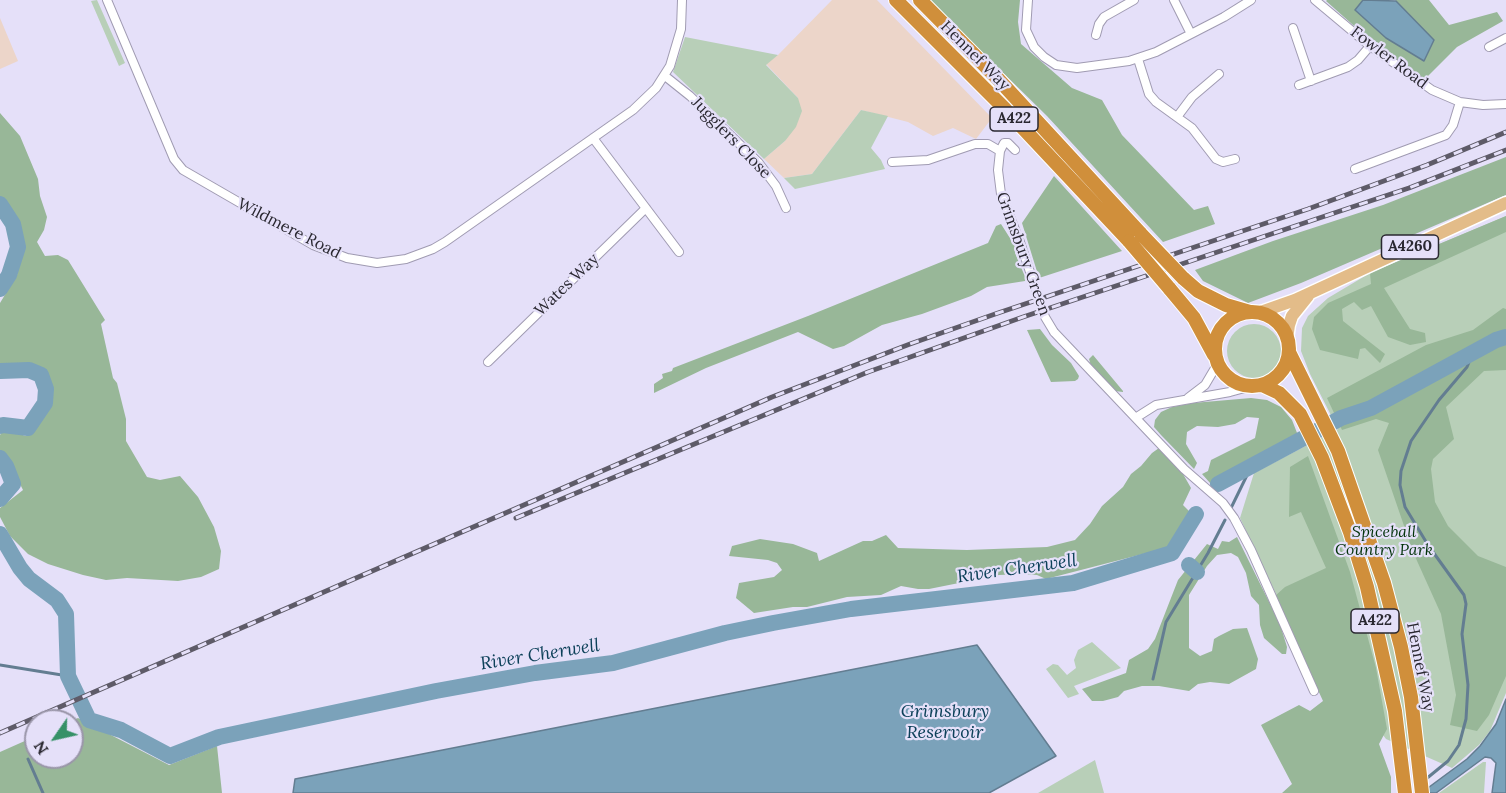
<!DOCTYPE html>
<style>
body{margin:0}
#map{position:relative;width:1506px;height:793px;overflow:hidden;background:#e5e0f9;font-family:Lora,serif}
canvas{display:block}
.north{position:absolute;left:24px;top:709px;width:60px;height:60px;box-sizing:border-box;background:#e5e0f9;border:2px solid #9a96a9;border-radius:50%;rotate:236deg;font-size:16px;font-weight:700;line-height:24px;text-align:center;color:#2a2831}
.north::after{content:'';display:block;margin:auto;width:21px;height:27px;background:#359167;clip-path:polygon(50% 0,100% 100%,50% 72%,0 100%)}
</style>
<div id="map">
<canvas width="1506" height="793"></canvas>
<div class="north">N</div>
</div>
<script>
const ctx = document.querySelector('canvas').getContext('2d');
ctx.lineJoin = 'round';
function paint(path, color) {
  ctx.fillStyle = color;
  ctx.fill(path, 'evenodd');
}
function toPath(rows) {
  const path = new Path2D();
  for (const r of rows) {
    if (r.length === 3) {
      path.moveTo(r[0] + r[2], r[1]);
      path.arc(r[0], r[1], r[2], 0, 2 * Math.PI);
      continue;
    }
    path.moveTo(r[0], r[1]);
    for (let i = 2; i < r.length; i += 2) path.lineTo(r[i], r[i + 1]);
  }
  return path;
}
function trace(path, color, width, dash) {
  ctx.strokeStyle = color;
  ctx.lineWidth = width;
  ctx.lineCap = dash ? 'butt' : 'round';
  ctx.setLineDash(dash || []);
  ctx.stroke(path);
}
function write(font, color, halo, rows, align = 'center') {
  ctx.font = font + ' Lora,serif';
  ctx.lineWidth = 4.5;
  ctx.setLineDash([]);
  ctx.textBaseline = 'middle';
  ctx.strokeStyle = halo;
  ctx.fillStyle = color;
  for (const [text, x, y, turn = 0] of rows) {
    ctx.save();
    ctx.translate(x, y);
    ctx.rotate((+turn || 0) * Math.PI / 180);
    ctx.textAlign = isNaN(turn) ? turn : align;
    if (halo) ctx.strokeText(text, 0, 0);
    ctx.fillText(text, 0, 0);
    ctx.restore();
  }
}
const commercial = toPath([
 [832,0,877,0,992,118,976,139,953,128,933,136,908,122,861,110,812,174,784,178,764,159,785,141,798,98,766,64,778,55],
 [0,18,18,61,0,69]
]);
const green = toPath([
 [97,0,125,63,119,66,91,1],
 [685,37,778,55,766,65,798,98,802,111,796,127,785,141,764,159,673,72],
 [861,110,888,116,871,148,881,160,885,169,795,189,784,178,812,174],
 [1506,216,1506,693,1490,731,1479,745,1452,768,1386,739,1310,638,1290,624,1240,518,1254,473,1338,429,1310,374,1301,351,1302,328,1308,316,1328,298,1370,273],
 [1254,351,27],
 [1092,642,1121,668,1074,686,1079,694,1068,698,1046,669,1053,664,1058,665,1067,675,1076,668,1074,660,1078,650],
 [1095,760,1104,793,1038,793],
 [1483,762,1486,762,1484,793,1439,793]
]);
const forest = toPath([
 [929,0,1020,0,1018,22,1021,44,1072,88,1102,100,1122,135,1194,210,1208,206,1215,224,1163,242,1047,116],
 [1327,0,1363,0,1355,10,1424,61,1434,40,1395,0,1429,0,1449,25,1497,12,1503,21,1457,47,1423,81,1362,33,1326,1],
 [0,113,20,136,38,179,40,196,47,217,44,230,37,242,45,256,58,255,68,260,105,320,101,324,113,378,117,383,126,419,126,441,147,477,160,480,180,476,198,497,214,527,221,551,219,569,201,577,178,581,127,578,106,580,83,575,48,564,28,554,10,536,0,517,0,508,23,490,9,462,0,450,0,435,4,429,26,436,32,432,45,409,49,390,47,378,41,372,23,366,0,366,0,303,17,275,20,246,15,217,0,197],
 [1506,157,1506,195,1301,283,1248,303,1203,281,1195,270,1273,241,1383,205],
 [1054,176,1122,251,1039,278,1022,223],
 [1506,216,1506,232,1384,288,1410,329,1425,333,1426,342,1410,345,1388,337,1371,306,1362,310,1354,302,1342,309,1343,321,1385,354,1380,363,1365,348,1360,349,1358,359,1320,350,1312,329,1314,317,1328,303,1371,284,1370,273],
 [1001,224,1015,246,1015,253,1026,279,1025,281,987,287,971,296,922,314,882,325,844,346,833,349,798,332,706,368,654,393,654,384,663,378,662,374,672,371,673,368,808,316,988,243,996,226],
 [1503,308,1506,309,1506,370,1484,371,1446,407,1454,439,1433,459,1431,469,1435,502,1448,526,1478,556,1506,567,1506,676,1489,715,1477,731,1450,725,1456,695,1441,614,1413,552,1378,450,1389,423,1376,419,1342,430,1327,398,1426,345,1473,330],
 [1040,329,1052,345,1071,363,1079,376,1078,379,1075,381,1051,382,1027,330],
 [1093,355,1123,391,1123,392,1115,391,1091,366,1089,359],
 [1251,398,1267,400,1281,407,1292,420,1299,438,1223,477,1214,483,1210,483,1202,474,1208,471,1211,460,1255,438,1259,418,1247,417,1235,424,1218,427,1197,426,1187,432,1186,444,1197,463,1194,469,1161,435,1154,427,1155,420,1161,412,1172,407,1193,403],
 [1159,448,1183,474,1191,488,1183,505,1190,512,1170,547,1046,579,1037,575,1023,574,999,575,929,589,918,589,901,586,881,595,847,597,807,607,793,607,754,613,736,598,739,583,774,577,782,570,777,563,768,560,729,556,732,546,760,539,793,544,817,553,819,561,863,541,872,541,886,535,898,548,967,550,1047,547,1075,540,1090,524,1102,506,1123,487,1131,474,1141,466,1152,453],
 [1308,456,1350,572,1376,668,1387,729,1379,744,1391,777,1391,793,1282,793,1292,784,1261,725,1299,705,1310,711,1323,701,1275,596,1285,587,1326,568,1301,512,1289,517,1290,467],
 [1237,537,1280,624,1287,647,1286,654,1282,654,1264,638,1260,625,1259,605,1251,596,1246,573,1238,557,1231,553,1217,555,1207,566,1189,595,1189,648,1200,656,1212,651,1214,639,1219,636,1233,629,1247,628,1258,659,1256,669,1229,684,1210,682,1198,684,1189,691,1159,686,1142,686,1124,691,1118,697,1103,701,1092,701,1082,689,1126,673,1129,660,1148,649,1155,639,1178,580,1207,544,1218,549,1222,541,1229,542],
 [78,718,169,765,217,746,222,793,0,793,0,752,36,736,36,757,72,757,71,721]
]);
const water = toPath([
 [1363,0,1396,1,1434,40,1424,61,1386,38,1355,10,1363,0],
 [977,645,1056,756,989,793,293,793,295,779,977,645],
 [1506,699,1506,793,1492,793,1496,763,1491,758,1485,757,1436,793,1421,793,1467,759,1480,746,1496,724,1506,699]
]);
const stream = toPath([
 [1231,508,1252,465],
 [0,665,68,676],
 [1153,679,1166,622,1208,553,1225,520],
 [28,759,43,793],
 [1426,779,1448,761,1459,745,1466,719,1468,685,1462,634,1466,604,1464,595,1428,545,1405,507,1400,485,1401,471,1411,441,1439,400,1467,367,1473,353]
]);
const river = toPath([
 [0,204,13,224,18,247,9,275,0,289],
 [0,371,29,370,41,375,46,389,45,403,28,428,3,425,0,426],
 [0,458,6,466,13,484,0,499],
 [1218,484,1341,418,1371,408,1496,340,1506,337],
 [0,534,20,568,29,579,57,600,66,614,68,676,89,720,121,730,170,756,219,737,436,691,535,673,613,663,725,633,773,623,851,609,1073,583,1172,553,1196,514],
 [1189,565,1197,572]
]);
const street = toPath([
 [107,0,174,159,183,170,313,245,347,258,377,263,406,259,433,249,445,242,633,110,656,88,670,66,681,29,682,0],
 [1028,0,1026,30,1034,47,1044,57,1056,65,1077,68,1129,61,1156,52,1224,17,1251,0],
 [1174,0,1191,34],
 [1315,0,1370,46,1432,90,1460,102,1483,105,1506,104],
 [1293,28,1311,81],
 [1096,35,1099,24,1104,17,1134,0],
 [1489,47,1506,38],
 [1138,59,1149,94,1156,102,1192,128,1216,159,1223,162,1235,159],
 [665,76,690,96,758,162,776,186,786,208],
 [1299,85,1348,67,1358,60,1370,46],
 [1177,117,1192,97,1219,74],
 [593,138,679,252],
 [1015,150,1008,143,1004,143,1000,151,998,170,1001,194,1020,242],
 [892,162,928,160,975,144,988,144,1000,151],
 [1355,169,1446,135,1453,125,1460,102],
 [1054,332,1184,469,1223,503,1234,518,1251,550,1314,691],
 [488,362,646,208],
 [1188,398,1205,385,1218,363],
 [1137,417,1156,405,1230,392,1252,386]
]);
const primary = toPath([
 [1258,313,1295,300,1506,203],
 [1287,339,1289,325,1292,316,1308,296]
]);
const highway = toPath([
 [896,0,1005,109,1129,241],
 [920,0,999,80,1141,234],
 [1183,278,1198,291,1226,305,1250,312],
 [1169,288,1194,318,1214,355],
 [1252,349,37],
 [1289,352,1338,451,1384,583,1401,647,1411,697,1422,793],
 [1262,385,1279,393,1300,414,1322,458,1350,532,1367,587,1395,711,1405,793]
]);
const rail = toPath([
 [516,518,868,372,1023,317,1409,188,1506,150],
 [0,733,772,397,910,344,998,313,1308,209,1427,165,1506,132]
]);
const streetBridge = toPath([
 [1020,242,1045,317,1054,332]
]);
const highwayBridge = toPath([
 [1141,234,1183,278],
 [1129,241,1169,288]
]);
const shields = [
 [1014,119,48],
 [1410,247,57],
 [1375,621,48]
];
const shieldNames = [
 ["A422",1014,119],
 ["A4260",1410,247],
 ["A422",1375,621]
];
const streetNames = [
 ["Hennef Way",975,56,45],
 ["Fowler Road",1389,58,37],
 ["Jugglers Close",731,138,46],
 ["Wildmere Road",289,229,27],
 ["Grimsbury Green",1023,254,70],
 ["Wates Way",567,285,-44],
 ["Hennef Way",1420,667,79]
];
const parkNames = [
 ["Spiceball",1384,532],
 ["Country Park",1384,550]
];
const waterNames = [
 ["River Cherwell",1017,569,-8],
 ["River Cherwell",540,655,-9],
 ["Grimsbury",945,712],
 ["Reservoir",945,733]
];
paint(commercial, '#ecd5c9');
paint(green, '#b8cfb8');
paint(forest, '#98b798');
paint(water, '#7ba2ba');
trace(water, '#637d91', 1.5);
trace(stream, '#637d91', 3);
trace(river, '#7ba2ba', 16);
trace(street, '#a09bb2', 10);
trace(primary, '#fff', 15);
trace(highway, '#fff', 16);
trace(street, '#fff', 8);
trace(primary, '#e3bc89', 12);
trace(highway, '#d08f3b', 14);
trace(rail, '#5e5b68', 5);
trace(rail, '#e5e0f9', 3, [9]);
trace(streetBridge, '#a09bb2', 10, []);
trace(highwayBridge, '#fff', 16, []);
trace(streetBridge, '#fff', 8);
trace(highwayBridge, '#d08f3b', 14);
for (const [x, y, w] of shields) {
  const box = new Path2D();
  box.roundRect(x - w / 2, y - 12, w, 24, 4.5);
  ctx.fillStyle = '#e5e0f9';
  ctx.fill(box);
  trace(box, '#2a2831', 1.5);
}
write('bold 15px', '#2a2831', null, shieldNames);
write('16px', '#2a2831', '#e5e0f9', streetNames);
write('italic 16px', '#03330a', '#e5e0f9', parkNames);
write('italic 18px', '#0c4059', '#e5e0f9', waterNames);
</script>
